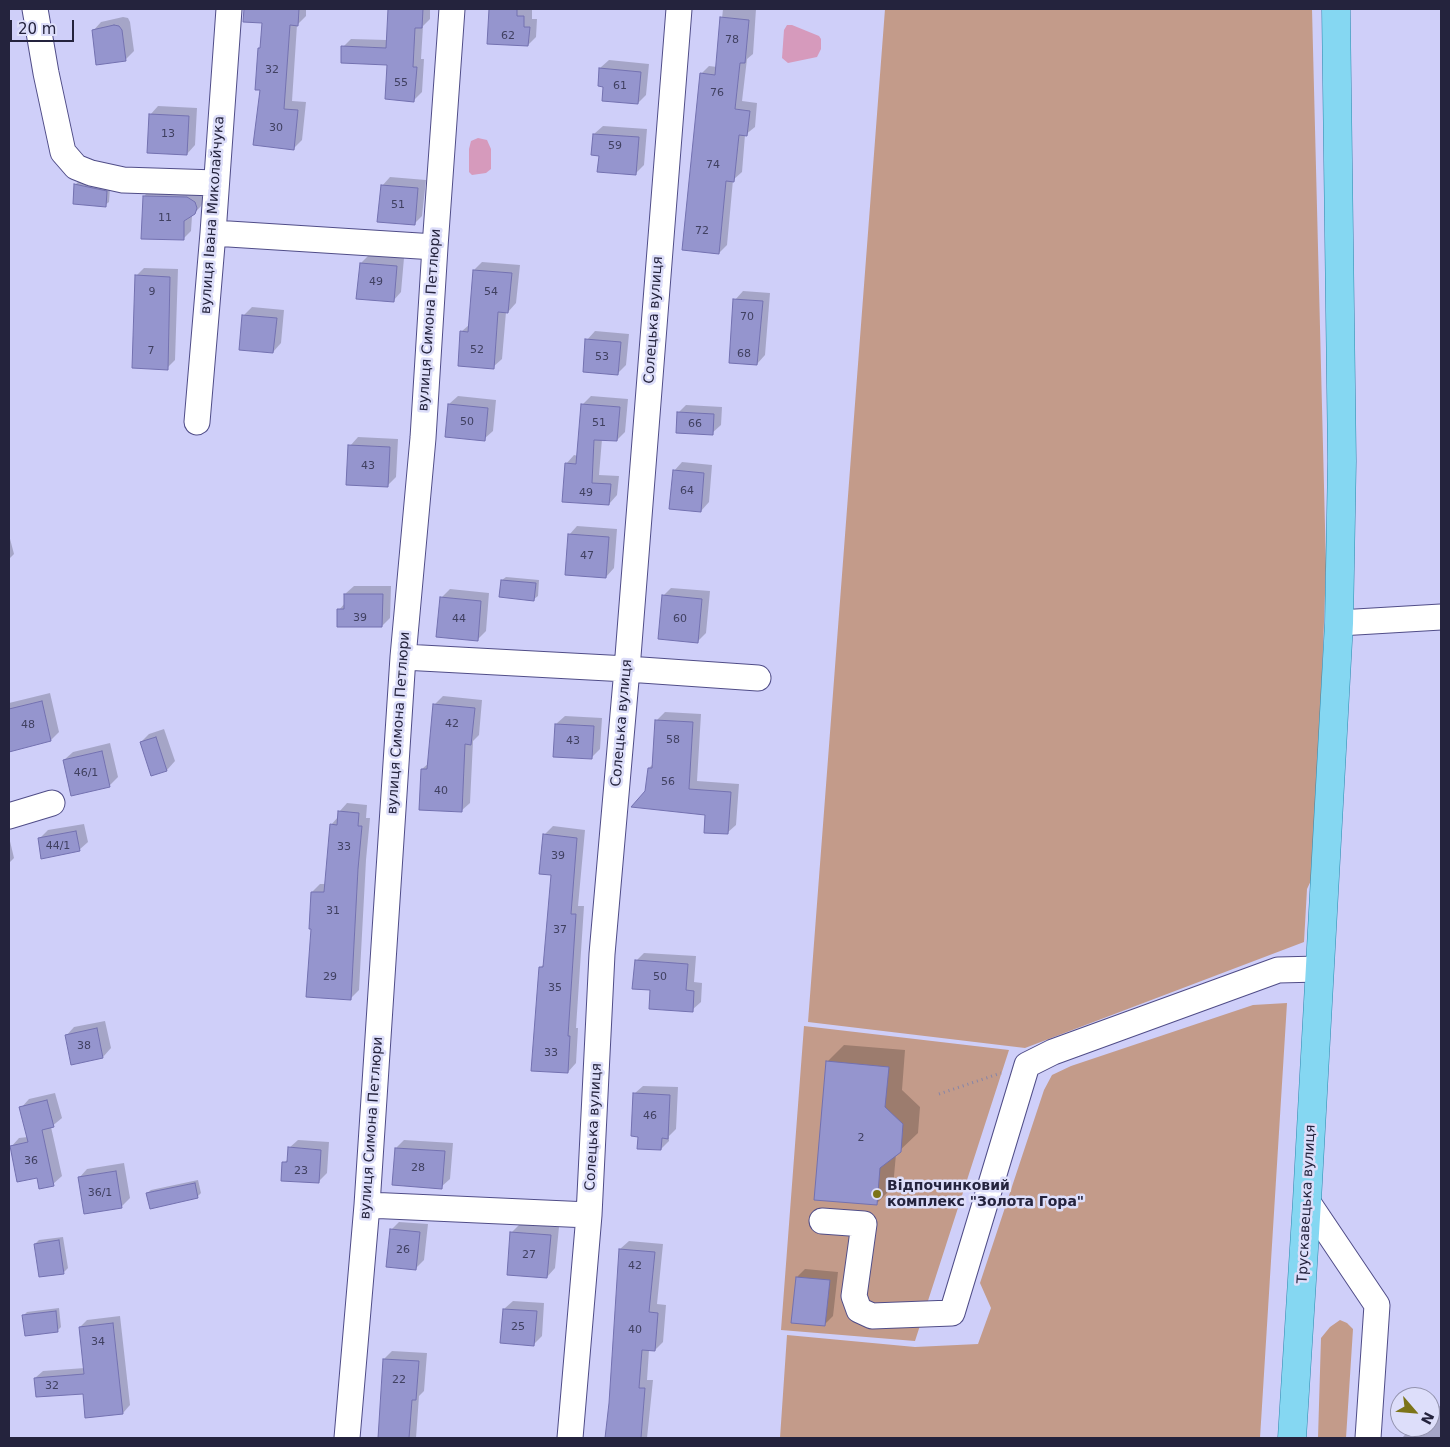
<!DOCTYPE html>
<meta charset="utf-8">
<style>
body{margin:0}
#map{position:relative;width:1450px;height:1447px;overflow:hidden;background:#cfcff9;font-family:"DejaVu Sans",sans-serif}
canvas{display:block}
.frame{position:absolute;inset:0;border:10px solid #24233d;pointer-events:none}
.north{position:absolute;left:1390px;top:1387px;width:50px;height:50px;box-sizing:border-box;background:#dddefa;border:1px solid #9393ae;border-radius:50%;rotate:117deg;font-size:14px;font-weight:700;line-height:20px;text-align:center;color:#24233d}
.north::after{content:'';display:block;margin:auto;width:18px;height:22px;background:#7c7418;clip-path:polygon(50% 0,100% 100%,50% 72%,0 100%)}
.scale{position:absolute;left:10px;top:20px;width:64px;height:22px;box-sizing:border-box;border:2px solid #24233d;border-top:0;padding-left:6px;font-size:15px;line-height:18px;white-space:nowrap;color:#24233d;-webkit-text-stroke:4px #dddefa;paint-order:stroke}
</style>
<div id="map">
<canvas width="1450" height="1447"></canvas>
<div class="frame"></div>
<div class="north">N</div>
<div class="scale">20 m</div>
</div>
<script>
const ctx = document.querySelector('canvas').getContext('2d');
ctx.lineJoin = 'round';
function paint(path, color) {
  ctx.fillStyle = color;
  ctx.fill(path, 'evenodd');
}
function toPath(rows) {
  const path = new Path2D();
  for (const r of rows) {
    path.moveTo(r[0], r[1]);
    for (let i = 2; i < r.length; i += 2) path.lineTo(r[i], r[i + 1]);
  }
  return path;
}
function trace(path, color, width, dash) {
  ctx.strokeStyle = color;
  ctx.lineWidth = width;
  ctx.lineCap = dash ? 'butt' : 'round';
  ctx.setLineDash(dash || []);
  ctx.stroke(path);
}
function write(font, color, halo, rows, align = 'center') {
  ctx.font = font + ' "DejaVu Sans",sans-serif';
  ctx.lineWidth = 5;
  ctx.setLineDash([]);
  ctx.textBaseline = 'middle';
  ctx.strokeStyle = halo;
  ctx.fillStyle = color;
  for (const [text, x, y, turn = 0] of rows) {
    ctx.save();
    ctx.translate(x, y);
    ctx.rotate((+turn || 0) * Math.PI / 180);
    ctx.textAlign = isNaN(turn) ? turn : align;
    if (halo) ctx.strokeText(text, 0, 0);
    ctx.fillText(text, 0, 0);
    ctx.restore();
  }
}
const green = toPath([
 [885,9,1312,9,1326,566,1315,872,1307,889,1304,942,1025,1048,808,1022],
 [1287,1003,1260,1438,780,1438,787,1335,915,1347,978,1344,991,1308,980,1283,1044,1090,1052,1075,1071,1066,1253,1005],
 [804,1026,1009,1050,915,1341,781,1330],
 [1340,1320,1347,1323,1353,1329,1346,1438,1318,1438,1321,1338,1330,1327]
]);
const water = toPath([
 [787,25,792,25,819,36,821,39,821,49,817,57,788,63,782,58,784,30],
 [478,138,487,140,491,149,491,169,486,173,472,175,469,172,469,149,471,141]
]);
const shadow = toPath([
 [263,9,306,9,306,16,297,25,292,101,306,102,302,140,294,148,261,89,257,88],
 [390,9,430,9,430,19,423,26,421,59,424,59,422,92,414,100,389,64,343,47,351,39,387,40],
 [490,9,532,9,532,19,537,19,536,37,528,45,488,43],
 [723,9,756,9,753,54,747,59,742,101,757,103,755,127,745,135,742,172,733,180,727,245,719,253,701,74,709,66,717,67],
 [123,17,128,18,130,22,134,51,125,60,93,31,101,22],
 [609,60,649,64,646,95,638,103,605,85,600,68],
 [158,106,197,108,195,145,187,154,150,115],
 [603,126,647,129,644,165,636,173,600,155,594,134],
 [390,177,426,180,422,216,414,224,382,186],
 [79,181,110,188,109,202,105,205,75,185],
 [152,188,203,194,205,199,201,206,192,216,191,231,183,239,144,196],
 [369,255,404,258,401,292,393,301,361,263],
 [482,262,520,265,516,303,508,312,506,312,502,359,493,367,461,332,470,324,474,270],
 [144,268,178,269,175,360,167,368,136,276],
 [743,291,770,293,765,355,757,364,735,300],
 [252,307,284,310,281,343,273,352,243,316],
 [595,331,629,334,626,365,618,373,587,340],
 [458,396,496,400,493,431,484,439,449,404],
 [591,396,628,399,625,432,617,440,602,439,599,475,619,476,617,495,609,504,566,464,574,455,578,456,582,405],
 [686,405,722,407,721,425,712,433,678,413],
 [358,437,398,439,396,477,387,486,350,446],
 [682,462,712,465,709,502,701,511,674,471],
 [577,526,617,529,614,568,606,577,569,535],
 [9,535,14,554,9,559],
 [506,577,539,580,538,596,534,599,502,580],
 [354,586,391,586,390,618,382,626,339,610,345,603,345,594],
 [671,588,710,591,706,633,698,641,663,596],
 [450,589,489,593,486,631,477,640,441,598],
 [50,693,59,732,51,740,9,750,9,703],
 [443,696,482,700,479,735,473,741,470,803,461,811,422,769,429,763,434,705],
 [665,712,701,714,697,781,739,784,736,825,727,833,706,814,647,791,649,768,654,763,656,721],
 [565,716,602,718,600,749,591,758,556,724],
 [164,729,175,761,167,770,152,774,141,742,149,734],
 [110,743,118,777,110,785,64,760,73,752],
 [347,803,367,805,366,818,370,818,366,860,359,990,350,999,312,928,312,892,320,884,326,884,331,825,338,817,339,812],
 [84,824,88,842,79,850,39,839,48,830],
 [553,826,585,830,578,906,584,906,576,1028,578,1028,576,1063,568,1072,541,967,545,963,552,874,544,835],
 [9,837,14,858,9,863],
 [644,953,696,956,694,982,702,983,701,1002,692,1010,652,989,636,961],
 [105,1021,111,1048,103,1057,66,1036,74,1027],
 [844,1045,905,1050,902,1090,920,1107,918,1133,896,1154,893,1187,876,1204,827,1062],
 [643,1086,678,1087,676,1129,669,1136,669,1141,661,1149,639,1135,634,1094],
 [55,1093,62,1118,51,1127,62,1176,53,1184,11,1147,19,1138,28,1137,21,1108,29,1099],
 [298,1140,329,1142,327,1173,318,1182,284,1163,289,1158,289,1148],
 [404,1140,453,1143,450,1179,441,1187,396,1148],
 [124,1163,130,1198,121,1207,79,1178,87,1169],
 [198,1180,201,1193,197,1197,147,1193,151,1190],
 [399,1222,428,1224,424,1260,416,1268,391,1230],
 [520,1224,559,1227,555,1268,547,1277,512,1232],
 [63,1237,68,1268,64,1272,40,1276,35,1244,39,1240],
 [629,1241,663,1244,657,1304,666,1305,663,1342,655,1350,649,1350,647,1380,653,1380,647,1438,606,1438,610,1403,620,1249],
 [805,1269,838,1272,833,1316,825,1324,797,1277],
 [513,1301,544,1303,542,1336,533,1345,504,1309],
 [59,1308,61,1327,57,1331,23,1316,27,1312],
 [120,1316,130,1405,123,1413,84,1392,35,1378,43,1371,85,1368,80,1327,87,1320],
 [392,1351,427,1353,424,1391,419,1396,416,1438,378,1438,384,1359],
 [1441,1405,1441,1438,1402,1438,1412,1427,1430,1427,1430,1413]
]);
const building = toPath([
 [244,9,299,9,298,26,290,25,284,109,298,110,294,150,253,145,260,90,255,90,258,48,260,48,262,23,243,22,244,9],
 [388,9,423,9,422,28,415,28,413,67,417,67,414,102,385,99,387,65,341,63,341,46,386,48,388,9],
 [489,9,517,9,517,16,524,16,524,27,530,27,528,46,487,44,489,9],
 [720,17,749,20,745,63,740,63,735,109,750,111,747,136,739,135,734,182,726,181,719,254,682,250,700,73,715,75,720,17],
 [114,25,119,26,122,30,126,61,96,65,92,30,114,25],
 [599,68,641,72,638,104,602,101,603,87,598,86,599,68],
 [149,114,189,116,187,155,147,153,149,114],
 [593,134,639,137,636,175,597,172,599,156,591,155,593,134],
 [74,184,107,191,106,207,73,204,74,184],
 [381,185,418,188,415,225,377,222,381,185],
 [143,196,187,197,195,202,197,208,195,214,184,221,184,240,141,239,143,196],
 [360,263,397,266,394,302,356,299,360,263],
 [473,270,512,273,508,313,498,312,494,369,458,366,460,331,468,332,473,270],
 [135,275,170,277,168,370,132,368,135,275],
 [733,299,763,301,757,365,729,363,733,299],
 [242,315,277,318,273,353,239,350,242,315],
 [585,339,621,342,618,375,583,372,585,339],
 [448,404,488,408,485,441,445,437,448,404],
 [581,404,620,407,617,441,594,440,592,483,611,484,609,505,562,502,565,463,576,464,581,404],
 [677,412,714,414,713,435,676,433,677,412],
 [348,445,390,447,388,487,346,485,348,445],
 [673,470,704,473,701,512,669,509,673,470],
 [568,534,609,537,606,578,565,575,568,534],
 [501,580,536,583,534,601,499,597,501,580],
 [344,594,383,594,382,627,337,627,337,609,344,609,344,594],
 [662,595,702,599,698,643,658,639,662,595],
 [440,597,481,601,478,641,436,637,440,597],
 [42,701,51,741,9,752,9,709,42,701],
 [433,704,475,708,471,745,465,744,462,812,419,810,421,769,427,769,433,704],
 [655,720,693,722,689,789,731,792,728,834,704,833,705,815,631,807,645,791,648,768,652,768,655,720],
 [555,724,594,726,592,759,553,757,555,724],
 [156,737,167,771,151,776,140,742,156,737],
 [102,751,110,787,71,796,63,760,102,751],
 [338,811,359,813,358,826,362,826,358,869,351,1000,306,997,311,929,309,929,311,892,324,892,330,824,337,825,338,811],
 [76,831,80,851,41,859,38,838,76,831],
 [543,834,577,838,571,914,576,914,568,1036,570,1036,568,1073,531,1071,539,967,543,967,551,875,539,874,543,834],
 [635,960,688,964,686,990,694,991,693,1012,649,1009,650,990,632,989,635,960],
 [97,1028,103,1058,71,1065,65,1035,97,1028],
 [826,1061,889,1067,885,1107,903,1124,901,1152,880,1168,877,1205,814,1200,826,1061],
 [633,1093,670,1095,668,1139,662,1138,661,1150,637,1149,638,1137,631,1136,633,1093],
 [47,1100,54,1127,42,1130,54,1186,39,1189,37,1178,17,1182,10,1146,28,1142,19,1107,47,1100],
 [288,1147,321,1150,319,1183,281,1181,282,1162,287,1162,288,1147],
 [395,1148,445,1151,442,1189,392,1185,395,1148],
 [116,1171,122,1208,84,1214,78,1177,116,1171],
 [195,1183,198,1198,150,1209,146,1193,195,1183],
 [390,1229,420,1232,416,1270,386,1267,390,1229],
 [510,1232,551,1235,547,1278,507,1275,510,1232],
 [59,1240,64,1274,39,1277,34,1244,59,1240],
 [619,1249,655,1252,649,1312,658,1313,655,1351,642,1350,639,1388,645,1388,641,1438,605,1438,609,1403,619,1249],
 [796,1277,830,1280,825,1326,791,1323,796,1277],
 [503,1309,537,1311,534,1346,500,1343,503,1309],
 [56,1311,58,1332,25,1336,22,1315,56,1311],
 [113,1323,123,1414,85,1418,83,1394,36,1397,34,1378,84,1374,79,1327,113,1323],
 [383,1359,419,1361,416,1400,412,1400,409,1438,378,1438,383,1359]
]);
const path = toPath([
 [939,1094,1001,1073]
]);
const minor = toPath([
 [35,9,46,73,63,152,76,167,91,173,123,180,216,183],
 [213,233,435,247],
 [197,422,213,233,229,9],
 [1339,623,1441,617],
 [403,657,627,669,758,678],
 [9,816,52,803],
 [1307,1201,1377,1305,1368,1438],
 [367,1205,589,1215],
 [822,1221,864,1224,854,1296,859,1310,872,1316,952,1313,1027,1065,1053,1052,1278,970,1319,969],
 [347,1438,367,1205,403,657,423,438,435,247,452,9],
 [570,1438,589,1215,602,954,627,669,679,9]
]);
const major = toPath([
 [1292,1438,1307,1201,1339,623,1342,461,1336,9]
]);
const markers = [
 [877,1194,5,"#7c7418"]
];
const numberNames = [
 ["62",508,36],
 ["78",732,40],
 ["32",272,70],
 ["55",401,83],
 ["61",620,86],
 ["76",717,93],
 ["30",276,128],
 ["13",168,134],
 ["59",615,146],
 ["74",713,165],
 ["51",398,205],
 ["11",165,218],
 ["72",702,231],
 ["49",376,282],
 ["9",152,292],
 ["54",491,292],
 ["70",747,317],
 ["52",477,350],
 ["7",151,351],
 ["68",744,354],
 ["53",602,357],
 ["50",467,422],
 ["51",599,423],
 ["66",695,424],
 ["43",368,466],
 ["64",687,491],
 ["49",586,493],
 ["47",587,556],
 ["39",360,618],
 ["44",459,619],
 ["60",680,619],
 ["42",452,724],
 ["48",28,725],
 ["58",673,740],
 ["43",573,741],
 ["46/1",86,773],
 ["56",668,782],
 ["40",441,791],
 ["44/1",58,846],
 ["33",344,847],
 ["39",558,856],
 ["31",333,911],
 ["37",560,930],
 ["29",330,977],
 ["50",660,977],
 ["35",555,988],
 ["38",84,1046],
 ["33",551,1053],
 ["46",650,1116],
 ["2",861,1138],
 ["36",31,1161],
 ["28",418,1168],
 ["23",301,1171],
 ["36/1",100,1193],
 ["26",403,1250],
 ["27",529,1255],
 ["42",635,1266],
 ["25",518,1327],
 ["40",635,1330],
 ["34",98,1342],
 ["22",399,1380],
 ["32",52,1386]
];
const streetNames = [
 ["вулиця Івана Миколайчука",213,215,-86],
 ["вулиця Симона Петлюри",430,320,-86],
 ["Солецька вулиця",654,320,-86],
 ["вулиця Симона Петлюри",399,723,-86],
 ["Солецька вулиця",622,723,-85],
 ["Солецька вулиця",594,1127,-87],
 ["вулиця Симона Петлюри",372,1128,-86],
 ["Трускавецька вулиця",1307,1204,-87]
];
const poiNames = [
 ["Відпочинковий",887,1186],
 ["комплекс \"Золота Гора\"",887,1202]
];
paint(green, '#c39b8a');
paint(water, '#d69abc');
paint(shadow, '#0003');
paint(building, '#9595ce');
trace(building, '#7371b0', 1);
trace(minor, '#504d88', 27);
trace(major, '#2e87ad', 29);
trace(path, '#8685a8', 3, [1, 4]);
trace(minor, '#fff', 25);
trace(major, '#85d7f2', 28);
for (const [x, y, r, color] of markers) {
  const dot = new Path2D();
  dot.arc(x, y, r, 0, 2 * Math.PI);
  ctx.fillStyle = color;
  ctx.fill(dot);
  trace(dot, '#dddefa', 2);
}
write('11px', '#404061', null, numberNames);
write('14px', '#24233d', '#dddefa', streetNames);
write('bold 14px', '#24233d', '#dddefa', poiNames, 'left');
</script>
